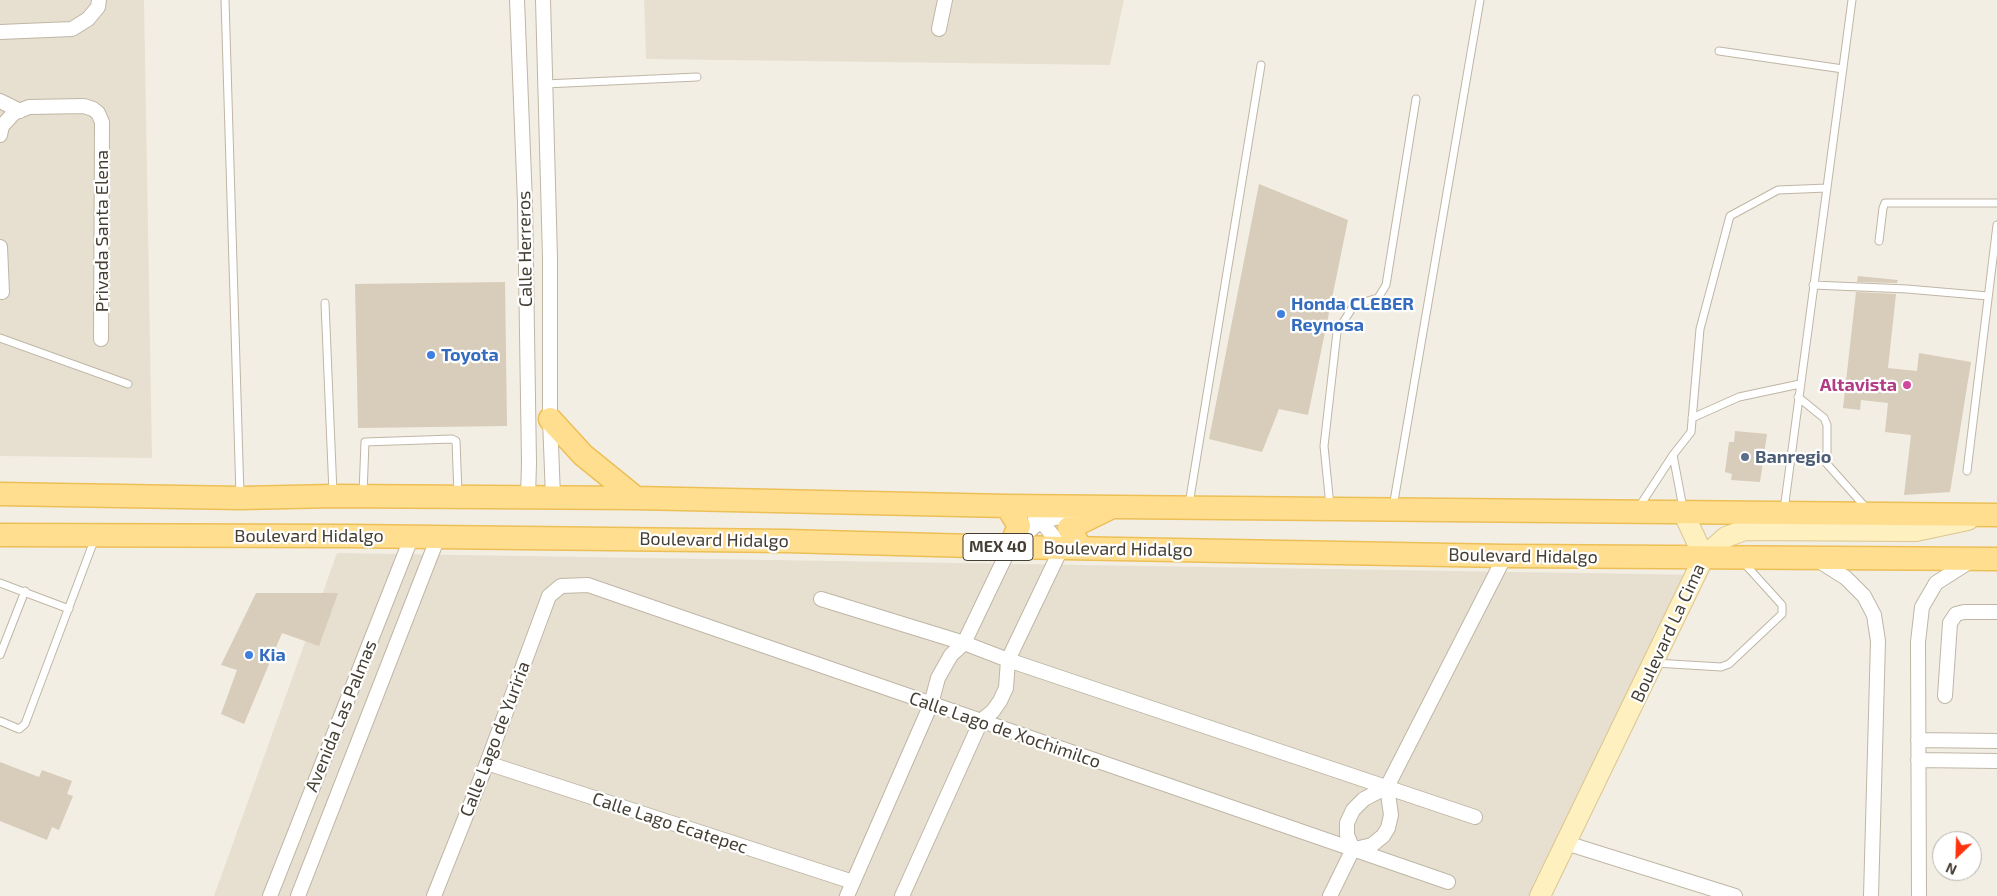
<!DOCTYPE html>
<style>
body{margin:0}
#map{position:relative;width:1997px;height:896px;overflow:hidden;background:#f3eee3;font-family:"Exo 2",sans-serif}
canvas{display:block}
.north{position:absolute;left:1932px;top:831px;width:50px;height:50px;box-sizing:border-box;background:#fff;border:1px solid #b5b2ad;border-radius:50%;rotate:204deg;font-size:14px;font-weight:700;line-height:20px;text-align:center;color:#453e33}
.north::after{content:'';display:block;margin:auto;width:18px;height:22px;background:#ff320d;clip-path:polygon(50% 0,100% 100%,50% 72%,0 100%)}
</style>
<div id="map">
<canvas width="1997" height="896"></canvas>
<div class="north">N</div>
</div>
<script>
const ctx = document.querySelector('canvas').getContext('2d');
ctx.lineJoin = 'round';
function paint(path, color) {
  ctx.fillStyle = color;
  ctx.fill(path, 'evenodd');
}
function toPath(rows) {
  const path = new Path2D();
  for (const r of rows) {
    path.moveTo(r[0], r[1]);
    for (let i = 2; i < r.length; i += 2) path.lineTo(r[i], r[i + 1]);
  }
  return path;
}
function trace(path, color, width, dash) {
  ctx.strokeStyle = color;
  ctx.lineWidth = width;
  ctx.lineCap = dash ? 'butt' : 'round';
  ctx.setLineDash(dash || []);
  ctx.stroke(path);
}
function write(font, color, halo, rows, align = 'center') {
  ctx.font = font + ' "Exo 2",sans-serif';
  ctx.lineWidth = 4.5;
  ctx.setLineDash([]);
  ctx.textBaseline = 'middle';
  ctx.strokeStyle = halo;
  ctx.fillStyle = color;
  for (const [text, x, y, turn = 0] of rows) {
    ctx.save();
    ctx.translate(x, y);
    ctx.rotate((+turn || 0) * Math.PI / 180);
    ctx.textAlign = isNaN(turn) ? turn : align;
    if (halo) ctx.strokeText(text, 0, 0);
    ctx.fillText(text, 0, 0);
    ctx.restore();
  }
}
const residential = toPath([
 [0,0,144,0,152,458,0,456],
 [644,0,1124,0,1110,65,646,59],
 [337,553,1704,575,1549,896,214,896]
]);
const building = toPath([
 [1259,184,1348,220,1308,415,1279,409,1262,452,1209,439],
 [1858,276,1898,280,1897,283,1857,282],
 [505,282,507,426,358,428,355,284],
 [1856,292,1896,294,1888,368,1917,371,1919,353,1971,362,1950,492,1904,495,1911,435,1885,432,1888,403,1861,400,1860,410,1843,408],
 [1735,431,1767,434,1760,482,1731,480,1732,474,1725,472,1729,442,1734,442],
 [256,593,338,593,319,646,282,633,244,724,221,714,237,670,221,665],
 [0,762,39,777,42,770,72,781,67,794,73,796,59,830,52,827,47,840,0,821]
]);
const lane = toPath([
 [225,0,240,495],
 [1719,51,1843,69],
 [545,84,697,77],
 [1879,241,1883,208,1885,203,1997,203],
 [1813,285,1907,289,1988,296],
 [325,303,333,493],
 [0,338,128,384],
 [1798,397,1824,418,1827,425,1827,464,1868,510],
 [1692,418,1739,397,1800,384],
 [1673,455,1683,508],
 [1967,471,1997,225],
 [363,494,365,442,452,439,456,441,458,494],
 [1189,504,1261,65],
 [1330,506,1324,446,1337,332,1354,305,1378,298,1386,285,1416,99],
 [1393,507,1480,0],
 [1639,507,1673,455,1691,432,1700,329,1730,216,1778,190,1827,188],
 [1784,510,1852,0],
 [0,583,69,609],
 [0,655,25,591],
 [1655,663,1721,667,1729,664,1782,614,1782,605,1744,563],
 [0,721,19,729,25,724,95,538]
]);
const street = toPath([
 [517,0,525,203,529,463,528,497],
 [543,0,550,258,550,419,553,497],
 [939,29,945,0],
 [0,32,72,29,88,19,98,7,99,0],
 [0,101,20,111],
 [0,135,2,126,14,113,29,107,84,106,93,109,98,113,102,122,101,339],
 [0,247,2,292],
 [1816,559,1846,578,1864,596,1874,615,1878,641,1871,896],
 [821,599,964,643,1008,660,1475,817],
 [1945,696,1950,623,1956,614,1964,612,1997,612],
 [1918,740,1997,741],
 [1918,760,1997,761],
 [487,763,853,882],
 [1566,843,1735,896],
 [1353,849,1347,835,1347,823,1353,810,1364,799,1387,787],
 [1355,849,1372,845,1383,836,1388,828,1391,815,1387,787,1505,556],
 [270,896,412,536],
 [298,896,438,537],
 [434,896,487,763,549,596,561,586,588,585,1448,882],
 [847,896,931,704,938,678,951,655,964,643,1010,547,1041,521,1076,514],
 [902,896,981,721,993,711,1000,701,1006,688,1008,660,1062,547,1041,521,1035,519],
 [1330,896,1353,849],
 [1919,896,1918,642,1922,607,1936,583,1972,560]
]);
const secondary = toPath([
 [1683,512,1704,557],
 [1540,896,1704,557,1726,537,1745,530,1916,531,1968,520]
]);
const primary = toPath([
 [550,419,583,455,636,498],
 [0,494,241,498,334,496,636,498,1007,506,1997,515],
 [1007,506,1019,526,1010,547],
 [0,535,346,536,786,541,1010,547,1505,556,1997,559],
 [1081,548,1069,528,1108,509]
]);
const markers = [
 [1281,314,5,"#3f7fe0"],
 [431,355,5,"#3f7fe0"],
 [1907,385,5,"#d1479c"],
 [1745,457,5,"#5c6f8a"],
 [249,655,5,"#3f7fe0"]
];
const shields = [
 [998,547,70]
];
const shieldNames = [
 ["MEX 40",998,547]
];
const streetNames = [
 ["Privada Santa Elena",102,231,-90],
 ["Calle Herreros",525,249,-91],
 ["Boulevard Hidalgo",309,536],
 ["Boulevard Hidalgo",714,540,1],
 ["Boulevard Hidalgo",1118,549,1],
 ["Boulevard Hidalgo",1523,556,1],
 ["Boulevard La Cima",1668,633,-65],
 ["Avenida Las Palmas",341,716,-68],
 ["Calle Lago de Xochimilco",1005,730,19],
 ["Calle Lago de Yuriria",495,739,-69],
 ["Calle Lago Ecatepec",670,823,18]
];
const shopNames = [
 ["Honda CLEBER",1291,304],
 ["Reynosa",1291,325],
 ["Toyota",441,355],
 ["Kia",259,655]
];
const hotelNames = [
 ["Altavista",1897,385]
];
const serviceNames = [
 ["Banregio",1755,457]
];
paint(residential, '#e7e0d0');
paint(building, '#d8ccba');
trace(lane, '#bfb6a5', 9);
trace(street, '#bfb6a5', 16);
trace(secondary, '#dac690', 22);
trace(primary, '#ecbf57', 25);
trace(lane, '#fff', 7);
trace(street, '#fff', 14);
trace(secondary, '#fff0c0', 20);
trace(primary, '#ffdf8f', 22);
for (const [x, y, r, color] of markers) {
  const dot = new Path2D();
  dot.arc(x, y, r, 0, 2 * Math.PI);
  ctx.fillStyle = color;
  ctx.fill(dot);
  trace(dot, '#fff', 2);
}
for (const [x, y, w] of shields) {
  const box = new Path2D();
  box.roundRect(x - w / 2, y - 13.5, w, 27, 4);
  ctx.fillStyle = '#fff';
  ctx.fill(box);
  trace(box, '#453e33', 1);
}
write('bold 16px', '#453e33', null, shieldNames);
write('18px', '#453e33', '#fff', streetNames);
write('bold 18px', '#366cbe', '#fff', shopNames, 'left');
write('bold 18px', '#b23c85', '#fff', hotelNames, 'right');
write('bold 18px', '#4e5e75', '#fff', serviceNames, 'left');
</script>
